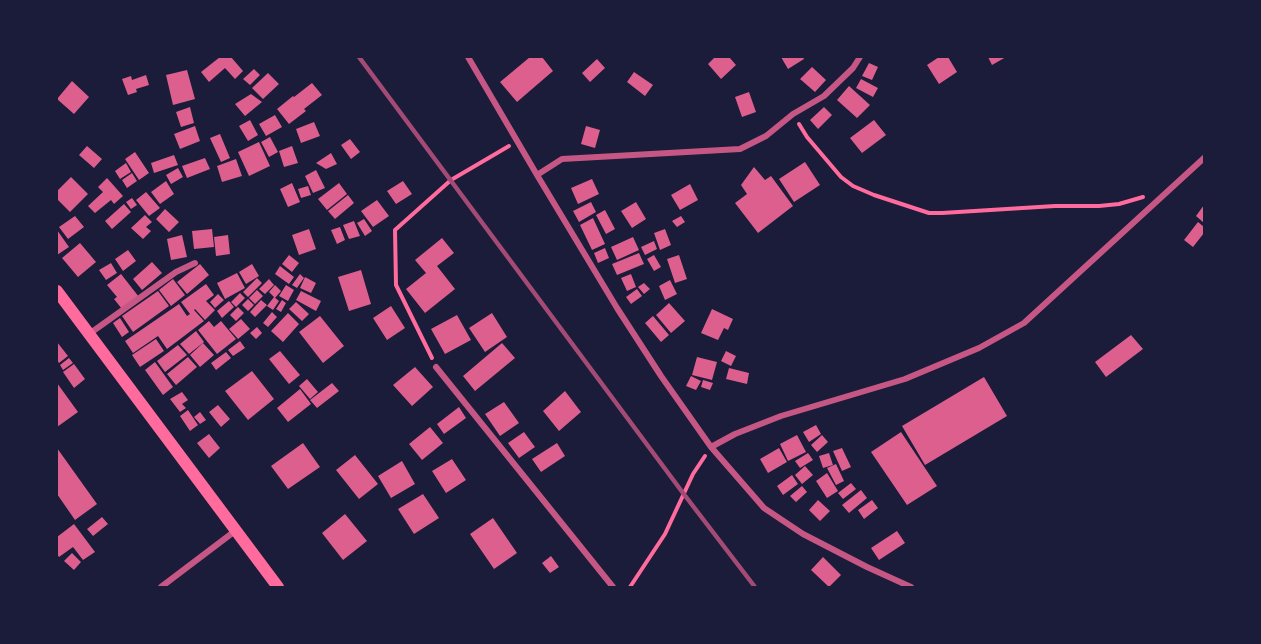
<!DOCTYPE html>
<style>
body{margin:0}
#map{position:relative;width:1261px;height:644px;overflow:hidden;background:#1b1b3a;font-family:"Golos Text",sans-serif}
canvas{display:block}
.frame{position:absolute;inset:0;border:58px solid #1b1b3a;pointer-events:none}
</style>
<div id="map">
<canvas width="1261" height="644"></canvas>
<div class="frame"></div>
</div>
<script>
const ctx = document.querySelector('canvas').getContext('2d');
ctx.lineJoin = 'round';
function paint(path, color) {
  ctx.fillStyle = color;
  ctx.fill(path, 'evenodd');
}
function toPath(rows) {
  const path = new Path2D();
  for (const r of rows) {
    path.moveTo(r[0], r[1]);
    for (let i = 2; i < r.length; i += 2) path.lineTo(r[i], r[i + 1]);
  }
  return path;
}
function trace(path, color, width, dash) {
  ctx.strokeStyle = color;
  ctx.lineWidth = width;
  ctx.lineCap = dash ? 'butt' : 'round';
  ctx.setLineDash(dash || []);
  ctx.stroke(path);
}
const building = toPath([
 [220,57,231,57,243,71,235,79,225,68,209,82,201,72],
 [530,57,542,57,553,71,517,102,500,82],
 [715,57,729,57,736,65,721,79,708,64],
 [781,57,803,57,804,59,788,69],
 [939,57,948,57,957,72,939,84,927,65],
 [988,57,1006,57,992,65],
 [597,59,605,68,590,82,582,73],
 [869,63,878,67,872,80,862,76],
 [812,67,826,80,815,92,800,79],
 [254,69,260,75,250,85,243,79],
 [187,70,195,99,173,105,166,75],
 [634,72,653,85,645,96,627,82],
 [268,73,279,84,263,99,252,88],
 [146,75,149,85,136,89,137,92,128,95,122,79,131,76,132,80],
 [861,79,878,88,873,97,856,88],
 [72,81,89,97,74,114,57,99],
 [312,83,322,95,304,109,306,111,289,124,277,109,293,96,294,97],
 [849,86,870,105,857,118,837,100],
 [749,92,756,112,742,117,735,97],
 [251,94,262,102,245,116,235,104],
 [190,107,194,123,181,127,176,112],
 [824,107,832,115,818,129,810,120],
 [275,115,282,127,266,136,259,124],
 [250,120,258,135,248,141,239,126],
 [874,120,886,135,862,153,850,138],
 [314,122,320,136,301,143,296,129],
 [195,126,200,141,180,149,174,134],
 [586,126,600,130,595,148,581,144],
 [220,134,230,158,221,162,210,138],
 [270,137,278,152,269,157,261,142],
 [350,139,360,152,351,159,341,145],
 [259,142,270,166,249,176,238,152],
 [87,146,102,159,94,168,79,155],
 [292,146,298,163,284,167,279,151],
 [135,152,149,173,139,180,125,159],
 [331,153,337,164,326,169,316,163],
 [174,155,178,165,154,173,151,163],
 [205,158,210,169,187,178,182,166],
 [236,159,242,176,222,182,217,166],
 [805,162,820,185,794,202,779,179],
 [126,163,131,172,120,179,115,171],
 [754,167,765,180,771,176,793,206,758,233,735,203,747,194,741,185],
 [178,168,183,177,171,184,166,175],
 [316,170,325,188,313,193,305,176],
 [132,173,137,181,127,188,122,180],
 [71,177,88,194,70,212,57,199,57,191],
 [107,178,123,196,114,204,111,200,95,213,88,206,103,192,98,187],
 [592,179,599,194,578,204,571,188],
 [166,181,174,194,160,204,151,192],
 [403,181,412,194,396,204,387,191],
 [292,183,300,202,288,207,280,189],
 [339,183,347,194,327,210,318,199],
 [690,184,698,200,680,210,671,195],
 [308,186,311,195,301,198,298,189],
 [146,192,160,208,149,216,136,200],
 [348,195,354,203,335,219,328,211],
 [132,198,137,205,131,209,126,202],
 [377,200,389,216,373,227,361,211],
 [591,202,596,212,579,222,573,211],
 [636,202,646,219,632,228,621,211],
 [124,204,131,212,112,229,105,221],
 [1204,205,1204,223,1196,216],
 [165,209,179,222,169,232,156,219],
 [605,210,615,229,606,234,596,215],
 [145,215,152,222,146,227,151,231,143,239,131,228],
 [75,216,84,227,68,239,59,227],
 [681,216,685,222,677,227,672,221],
 [593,218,605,244,592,250,580,225],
 [364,219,372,231,365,236,357,223],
 [354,221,360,236,349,239,343,225],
 [1198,222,1204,227,1204,233,1193,247,1184,240],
 [340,227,345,240,337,244,331,230],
 [212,229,214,247,194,249,192,231],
 [309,229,316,249,299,255,292,235],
 [665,229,671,245,660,250,654,233],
 [57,230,69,247,57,255],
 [182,235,187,257,171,260,167,239],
 [228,235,230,254,216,256,214,237],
 [633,237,639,250,617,260,611,247],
 [442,238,454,253,437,266,455,289,425,313,406,289,426,273,415,260],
 [654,241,657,249,645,255,641,247],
 [80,243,96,262,78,277,62,258],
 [605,248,609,258,598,263,594,253],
 [128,250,136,261,123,271,115,259],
 [639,253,644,264,617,275,612,264],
 [289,255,299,263,292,272,282,264],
 [654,255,661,267,654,271,647,259],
 [679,255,687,279,675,283,667,259],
 [152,262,162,273,142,290,133,279],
 [111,263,117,273,106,280,99,270],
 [200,264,209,275,187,294,177,282],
 [252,264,259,276,246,284,239,272],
 [280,266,294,277,289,284,275,274],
 [361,270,371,304,349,311,338,277],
 [237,273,245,288,225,299,217,283],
 [121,274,139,297,122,309,114,299,117,297,107,285],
 [300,274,304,278,297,288,292,285],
 [631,274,636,287,627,291,621,278],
 [305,277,316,283,311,293,300,288],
 [257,278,262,283,248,297,243,292],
 [173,279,185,295,171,306,159,290],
 [269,279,274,285,265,294,259,289],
 [670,280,677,294,665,300,659,286],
 [644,283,650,289,644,294,638,287],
 [206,284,214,295,206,301,215,310,205,320,195,309,194,310,204,321,167,349,158,336,133,353,125,341,179,304,187,316,190,314,181,302],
 [275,285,281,291,275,298,269,292],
 [286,285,294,290,288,301,279,296],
 [637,289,642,296,631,304,626,297],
 [257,290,263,296,255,304,249,298],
 [158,291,169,306,133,332,122,316],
 [301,291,321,301,316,311,296,300],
 [240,293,245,298,236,307,231,302],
 [218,294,224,300,215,308,210,302],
 [274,297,279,301,273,310,267,306],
 [248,299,254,305,248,311,242,305],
 [261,300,267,305,255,317,250,312],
 [282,300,286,303,281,312,276,309],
 [229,301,234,307,222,318,217,311],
 [296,302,309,314,302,321,289,309],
 [669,303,685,321,671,333,656,315],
 [391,306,405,328,387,340,373,318],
 [238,307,244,313,236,321,230,315],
 [712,309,733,319,728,330,724,328,718,340,701,333],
 [272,312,277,317,268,327,263,323],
 [288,313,299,324,283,342,271,331],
 [492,313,507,337,485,352,469,328],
 [457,315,471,340,445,354,431,329],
 [320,316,344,346,323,363,299,332],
 [653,316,669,335,661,342,645,323],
 [120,318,129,332,122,337,113,323],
 [241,319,250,329,238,339,229,329],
 [209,321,214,327,221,321,236,339,217,354,198,330],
 [257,327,262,333,256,339,250,333],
 [196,331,204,342,189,354,180,344],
 [1131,335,1143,349,1106,377,1095,362],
 [156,339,164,351,140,367,132,355],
 [240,341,245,348,233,356,228,350],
 [57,342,68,356,59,363,57,360],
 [203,343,214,355,200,367,190,355],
 [502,343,515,358,475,391,463,376],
 [178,345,187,355,165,372,157,361],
 [280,351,300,375,289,384,269,359],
 [726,351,736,356,731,366,721,361],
 [226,352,231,358,216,370,211,363],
 [188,357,197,367,176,385,167,374],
 [697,357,717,362,712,380,692,375],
 [69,358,73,363,63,370,60,365],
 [155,362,173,387,163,395,145,370],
 [74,364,85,379,74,388,63,372],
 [415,367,433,387,412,406,393,385],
 [729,368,749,373,747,384,726,379],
 [252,371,274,399,248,420,225,391],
 [691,376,701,381,696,390,686,386],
 [984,377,1007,416,925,465,902,426],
 [307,379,318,392,310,399,299,386],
 [703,380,713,383,710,390,701,387],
 [57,383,78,412,57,427],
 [332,383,339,391,317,408,310,400],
 [300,389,311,404,288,422,277,408],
 [565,391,581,412,559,431,543,411],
 [182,392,188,400,182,404,186,408,180,412,170,399],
 [504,402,519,423,500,436,485,414],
 [218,405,230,419,221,427,209,412],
 [459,407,466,418,444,434,437,424],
 [188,410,198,425,190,431,180,416],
 [200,412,206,420,200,424,194,417],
 [816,425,821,434,809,442,803,432],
 [430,427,443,443,422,460,409,444],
 [524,432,535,447,519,458,508,443],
 [901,432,937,486,907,505,871,452],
 [209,434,220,448,209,458,197,443],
 [797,435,806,452,788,461,780,444],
 [822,435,828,442,817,452,811,445],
 [303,443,320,467,288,489,271,466],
 [557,443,565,456,541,472,532,459],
 [57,448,97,504,75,520,57,494],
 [779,448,787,462,768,473,760,459],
 [842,448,851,467,842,471,833,451],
 [808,453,813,460,800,468,795,461],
 [829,453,833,465,823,468,819,456],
 [355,455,378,484,359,499,336,470],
 [452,459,466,480,446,493,432,471],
 [402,461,415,484,391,498,378,476],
 [836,464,844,481,836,485,827,468],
 [805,466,813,475,802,484,795,475],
 [827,473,838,491,827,498,816,481],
 [792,475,798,484,783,495,777,486],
 [851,483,856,489,843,499,838,493],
 [802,486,807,492,796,502,790,496],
 [861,490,867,498,849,513,842,505],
 [423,494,439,518,414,534,398,509],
 [818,500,830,511,820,521,809,510],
 [872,500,878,508,864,519,858,510],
 [345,514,367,541,343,560,322,533],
 [102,517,108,524,93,536,87,529],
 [493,518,517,553,494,569,470,534],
 [74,524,95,552,83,560,73,547,59,557,57,554,57,537],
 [897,531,905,543,879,560,871,548],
 [72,553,81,562,74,570,64,561],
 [551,556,559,567,550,573,542,563],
 [823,557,841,575,829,587,811,570]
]);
const path = toPath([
 [799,124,807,137,841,177,853,186,874,195,929,213,942,213,1055,206,1099,206,1119,204,1143,197],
 [432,358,396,285,395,230,451,180,509,146],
 [630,587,665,534,693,474,705,456]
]);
const minor = toPath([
 [468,57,537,175,617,308,661,376,711,447,735,434,781,416,905,379,979,348,1024,323,1204,158],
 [537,175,562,159,740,149,766,136,793,114,824,96,853,68,860,57],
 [89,334,176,272,195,263],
 [436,367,613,587],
 [711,447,764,508,803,534,867,567,911,587],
 [161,587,235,531]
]);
const secondary = toPath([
 [57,291,278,587]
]);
const rail = toPath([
 [359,57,683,493,755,587]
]);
paint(building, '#dd5f8e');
trace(path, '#ff6b9d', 4);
trace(minor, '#c65784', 6);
trace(secondary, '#ff6b9d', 12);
trace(rail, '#a44b75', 4.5);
</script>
